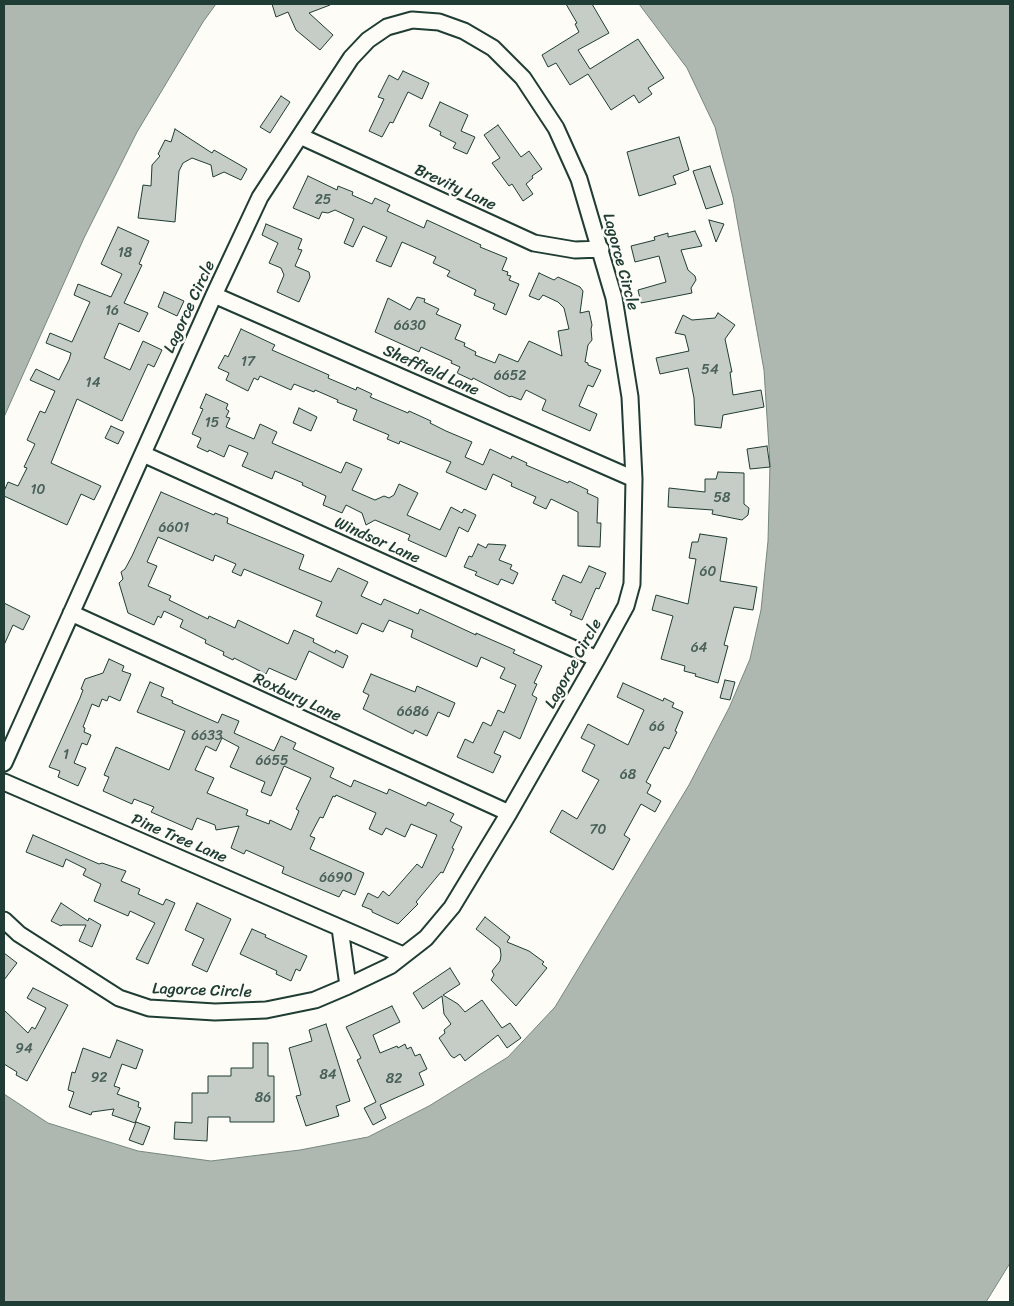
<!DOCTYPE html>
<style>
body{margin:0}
#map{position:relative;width:1014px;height:1306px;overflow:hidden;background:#fdfcf7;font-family:Sriracha,sans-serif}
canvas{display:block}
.frame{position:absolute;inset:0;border:5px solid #1f3d34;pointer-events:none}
</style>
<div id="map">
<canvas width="1014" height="1306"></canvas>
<div class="frame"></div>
</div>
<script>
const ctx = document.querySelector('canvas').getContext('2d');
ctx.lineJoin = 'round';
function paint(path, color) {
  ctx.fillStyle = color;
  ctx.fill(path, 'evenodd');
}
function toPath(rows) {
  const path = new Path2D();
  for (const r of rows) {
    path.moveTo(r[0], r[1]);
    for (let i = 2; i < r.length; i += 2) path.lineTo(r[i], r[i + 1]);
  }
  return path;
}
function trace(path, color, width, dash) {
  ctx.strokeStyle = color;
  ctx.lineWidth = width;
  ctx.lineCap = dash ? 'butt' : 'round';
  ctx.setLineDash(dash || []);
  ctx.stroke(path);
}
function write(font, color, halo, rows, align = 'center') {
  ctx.font = font + ' Sriracha,sans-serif';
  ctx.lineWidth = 5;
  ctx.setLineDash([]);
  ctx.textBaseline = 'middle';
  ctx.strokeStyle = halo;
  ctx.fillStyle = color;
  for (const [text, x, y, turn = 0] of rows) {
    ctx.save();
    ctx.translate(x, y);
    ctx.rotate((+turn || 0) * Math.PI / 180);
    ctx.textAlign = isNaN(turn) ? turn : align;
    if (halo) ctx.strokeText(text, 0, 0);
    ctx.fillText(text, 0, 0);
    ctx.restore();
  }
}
const water = toPath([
 [4,4,216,4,203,22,137,132,84,238,4,417,4,4],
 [639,4,1010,4,1010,1263,986,1302,4,1302,4,1094,48,1123,138,1151,211,1161,300,1150,368,1137,429,1106,508,1057,555,1007,689,785,729,708,750,659,761,610,768,541,770,464,764,370,733,197,715,127,687,68,639,4]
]);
const building = toPath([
 [272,4,330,4,330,5,309,13,333,35,320,50,296,30,288,12,276,17,272,4],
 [566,4,592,4,609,33,578,50,590,69,638,39,664,78,648,88,652,94,639,103,634,95,611,110,588,74,570,85,556,63,548,67,542,55,579,32,575,24,577,23,566,4],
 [403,71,429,83,422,99,408,92,393,123,390,122,382,137,369,131,384,99,378,97,389,75,398,80,403,71],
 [281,96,290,102,270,133,260,127,281,96],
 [440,102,468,115,461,131,475,137,467,154,453,148,456,143,440,135,441,132,429,126,440,102],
 [498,125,521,157,529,151,542,169,532,176,533,178,526,184,533,194,523,201,512,184,509,186,492,163,500,158,484,135,498,125],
 [175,129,212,153,214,150,247,169,241,180,224,172,213,177,211,165,192,158,183,163,179,171,175,222,138,218,143,185,151,186,152,165,160,156,158,154,165,140,171,142,175,129],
 [679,137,689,170,673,176,676,184,639,196,627,152,679,137],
 [710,166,723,204,706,209,693,171,710,166],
 [308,176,337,190,338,186,353,192,352,195,372,204,375,198,390,205,387,211,424,228,427,220,481,245,480,247,507,258,502,270,508,272,507,275,511,276,509,280,519,284,506,315,493,309,495,304,474,295,476,290,447,276,450,271,433,263,436,257,402,242,391,267,376,261,387,237,363,226,353,247,344,243,354,219,335,210,328,213,322,212,319,219,293,208,308,176],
 [709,220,724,224,716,242,710,224,709,220],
 [266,224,302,239,298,249,302,250,295,266,309,272,310,277,299,302,277,292,284,275,281,268,269,263,278,243,262,235,266,224],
 [118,227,149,241,139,264,142,265,124,303,148,313,139,332,119,323,104,358,130,370,143,341,162,350,154,367,148,364,122,421,77,399,51,463,101,486,94,500,81,494,67,525,4,496,4,491,8,482,18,486,27,468,24,467,35,444,27,440,40,411,45,413,55,391,30,380,36,369,59,380,69,360,71,353,46,343,50,333,72,342,90,302,74,295,78,284,111,297,122,274,101,264,118,227],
 [695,231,702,246,681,250,688,270,695,276,696,280,691,288,692,293,641,303,638,290,666,282,659,256,635,262,631,246,655,240,654,237,668,233,668,237,695,231],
 [539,273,554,280,558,277,580,287,583,291,580,313,589,311,592,325,591,329,592,340,588,345,585,362,588,363,588,365,601,370,593,387,588,385,579,406,597,414,590,431,542,410,546,400,526,390,521,400,511,396,510,397,473,378,472,380,457,373,460,367,451,363,452,361,421,347,419,352,375,332,388,298,410,310,417,297,425,299,424,302,439,309,436,314,461,325,455,339,465,343,464,346,476,352,475,355,495,363,499,354,518,362,529,341,562,356,558,331,569,329,564,308,558,302,543,295,539,300,529,296,539,273],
 [164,292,184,301,177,316,158,307,164,292],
 [718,313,735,325,725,339,732,372,730,372,733,395,761,390,764,407,723,415,721,428,695,425,694,398,688,368,660,374,656,358,689,351,685,335,675,333,683,315,692,320,715,318,718,313],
 [241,329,275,345,272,350,329,375,328,378,356,390,357,387,372,394,370,397,408,413,409,411,431,421,430,423,446,431,472,442,465,457,483,465,490,449,511,459,512,456,527,463,526,465,568,483,569,481,588,490,587,493,598,498,597,523,601,523,600,547,578,546,578,512,551,499,546,509,533,503,536,497,511,486,512,483,493,474,486,490,446,472,451,462,400,441,399,444,387,439,389,435,353,420,357,410,337,402,338,400,315,390,314,392,294,384,291,390,260,376,258,380,254,378,248,391,226,380,229,373,218,368,225,355,228,357,241,329],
 [206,394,228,404,226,409,229,411,226,417,230,418,226,427,254,439,260,424,277,432,272,443,341,473,346,462,362,469,352,490,375,500,384,496,389,498,394,495,399,484,418,493,407,515,440,530,451,507,462,513,464,509,476,515,468,532,459,527,446,557,408,540,410,535,375,520,366,525,362,513,346,505,342,513,323,505,326,496,302,485,303,483,275,471,272,479,242,466,248,453,229,445,224,457,209,450,208,452,197,447,201,438,192,434,203,409,200,408,206,394],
 [299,408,317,417,311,431,293,423,299,408],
 [111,426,124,432,118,444,105,438,111,426],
 [767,446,770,467,750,469,747,449,767,446],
 [718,472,744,473,744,504,749,508,748,515,742,520,712,514,713,510,668,507,669,488,705,492,705,479,716,479,718,472],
 [161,492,214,515,215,513,228,518,227,523,304,555,299,569,331,582,338,568,368,582,361,596,381,605,384,599,418,614,420,609,476,635,476,633,515,650,513,653,542,666,534,683,537,684,532,695,537,698,520,739,504,731,494,753,501,756,493,773,457,757,465,739,473,743,483,722,491,726,498,710,504,713,516,685,500,678,505,668,481,657,477,667,411,637,413,630,389,620,383,632,362,623,357,634,316,616,322,602,244,569,241,576,232,572,236,564,215,555,213,561,158,537,147,562,157,566,148,586,171,596,169,600,208,619,209,616,235,628,238,620,288,644,294,630,314,639,313,642,335,653,336,650,348,656,343,668,309,651,296,680,269,668,266,674,234,658,233,660,223,655,224,652,205,643,206,640,180,627,183,620,164,611,161,618,158,616,154,625,128,613,119,583,123,579,121,572,125,569,132,556,161,492],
 [700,534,727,538,720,581,757,587,753,610,734,607,724,645,728,646,718,683,695,676,696,674,684,671,685,666,661,659,673,616,652,610,656,595,688,604,696,559,689,558,692,542,698,542,700,534],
 [478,544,486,548,488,544,506,545,499,560,512,565,510,569,518,573,513,584,501,579,498,585,475,575,477,572,464,567,469,556,472,557,478,544],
 [589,566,606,573,599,589,596,588,582,620,570,615,572,611,555,603,556,601,552,600,563,575,581,583,589,566],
 [4,603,30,616,23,630,13,625,4,645,4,603],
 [109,659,124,666,122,671,131,674,120,701,109,696,107,701,102,699,99,707,92,704,83,727,85,728,84,732,91,735,87,745,82,743,74,763,86,768,78,786,58,777,60,771,49,767,80,698,83,690,81,689,85,679,103,673,109,659],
 [371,674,415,692,417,686,455,703,449,717,438,712,427,736,415,730,413,734,363,709,369,695,363,692,371,674],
 [725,680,735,682,730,700,720,698,725,680],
 [150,682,164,688,161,696,173,701,172,703,218,723,222,714,239,721,234,733,274,751,281,736,296,743,293,749,334,768,330,777,351,787,354,780,387,794,389,789,426,806,428,802,454,814,450,821,462,827,452,848,454,849,443,873,441,872,416,902,418,904,398,924,372,912,372,910,362,906,368,893,378,898,383,891,389,896,417,864,422,868,437,835,411,824,405,837,386,828,382,835,369,829,376,813,336,795,335,797,333,796,323,818,320,817,310,836,315,838,310,849,364,873,355,895,343,890,339,897,282,873,284,867,246,850,244,854,231,848,239,826,216,830,215,825,197,818,192,830,151,812,154,807,134,799,132,804,103,791,109,777,104,775,116,747,169,770,185,731,137,712,150,682],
 [222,738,239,747,230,767,265,782,261,792,271,796,284,766,311,778,296,809,299,811,291,830,270,820,269,824,246,815,248,810,207,793,214,778,195,770,206,746,216,751,222,738],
 [623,683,663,701,664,698,674,703,672,707,683,712,675,731,677,732,669,749,664,747,646,782,651,785,647,793,661,801,655,812,641,804,624,835,630,839,613,870,550,832,562,810,577,819,599,780,582,771,595,745,581,738,588,724,628,745,644,710,617,697,623,683],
 [33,835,99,864,102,863,126,871,121,881,140,889,138,894,163,905,166,899,175,903,148,964,136,959,155,923,130,911,128,916,94,901,101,884,83,875,86,869,66,859,63,867,26,852,33,835],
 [61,903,88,921,89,918,101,925,92,947,79,941,86,925,62,925,61,926,51,921,61,903],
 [197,903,231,919,207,972,192,965,204,939,185,930,197,903],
 [485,917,510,937,507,942,529,951,544,962,542,964,547,968,516,1006,491,980,494,975,492,971,500,961,501,955,500,948,476,929,485,917],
 [252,929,266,935,265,937,307,956,300,971,296,969,291,981,276,974,277,971,240,954,252,929],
 [4,953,17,963,4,980,4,953],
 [450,968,460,984,443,995,458,1004,465,1012,482,1000,502,1028,510,1023,521,1038,507,1048,498,1035,465,1061,460,1054,454,1058,451,1056,439,1038,445,1033,444,1030,451,1024,444,1014,442,996,423,1009,413,993,450,968],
 [33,988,68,1005,27,1081,16,1075,17,1072,4,1064,4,1010,28,1033,32,1027,35,1029,46,1008,27,998,33,988],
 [392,1006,400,1022,373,1035,380,1053,397,1046,398,1048,405,1044,407,1049,411,1047,415,1056,420,1054,427,1069,419,1073,424,1085,380,1105,386,1118,373,1125,364,1108,376,1102,357,1060,361,1058,346,1027,392,1006],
 [326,1024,350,1101,336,1106,339,1116,306,1126,296,1096,301,1095,289,1048,312,1041,309,1030,326,1024],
 [117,1040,143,1050,136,1069,122,1064,114,1086,120,1088,117,1094,139,1102,138,1107,141,1108,135,1123,112,1115,114,1109,92,1112,91,1115,69,1107,74,1092,68,1090,72,1072,75,1073,83,1048,110,1058,117,1040],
 [253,1043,268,1043,268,1076,274,1076,274,1122,230,1122,230,1117,208,1117,207,1141,174,1139,175,1122,192,1123,192,1093,208,1093,208,1076,231,1076,231,1068,253,1068,253,1043],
 [136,1122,150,1127,143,1145,129,1140,136,1122]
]);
const street = toPath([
 [300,136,534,243,575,250,601,249],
 [214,295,634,479],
 [143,454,597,659],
 [71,613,509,813],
 [4,763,214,295,260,197,351,58,368,40,387,27,412,20,439,22,464,31,493,48,523,78,556,128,579,179,614,298,630,397,634,479,632,584,626,606,597,659,509,813,452,907,426,938,390,966,348,986,315,1000,266,1010,215,1012,149,1008,119,998,19,934,4,920],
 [4,782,403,955],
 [340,928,348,986]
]);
const numberNames = [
 ["25",323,200],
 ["18",125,253],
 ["16",112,311],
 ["6630",410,326],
 ["17",248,362],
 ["54",710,370],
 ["6652",510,376],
 ["14",93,383],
 ["15",212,423],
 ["10",38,490],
 ["58",722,498],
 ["6601",174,528],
 ["60",708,572],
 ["64",699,648],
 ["6686",413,712],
 ["66",657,727],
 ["6633",207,736],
 ["1",66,755],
 ["6655",272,761],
 ["68",628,775],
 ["70",598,830],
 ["6690",336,878],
 ["94",24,1049],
 ["84",328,1075],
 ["92",99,1078],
 ["82",394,1079],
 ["86",263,1098]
];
const streetNames = [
 ["Brevity Lane",455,188,25],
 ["Lagorce Circle",620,262,75],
 ["Lagorce Circle",190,307,-65],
 ["Sheffield Lane",431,371,24],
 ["Windsor Lane",377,541,24],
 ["Lagorce Circle",574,664,-61],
 ["Roxbury Lane",297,698,25],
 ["Pine Tree Lane",179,839,23],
 ["Lagorce Circle",202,991,2]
];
paint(water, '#aeb8b1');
trace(water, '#75877f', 1);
paint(building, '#c6cdc7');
trace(building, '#1f3d34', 1);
trace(street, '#1f3d34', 19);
trace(street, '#fdfcf7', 15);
write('14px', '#496159', null, numberNames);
write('16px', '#1f3d34', '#fdfcf7', streetNames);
</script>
